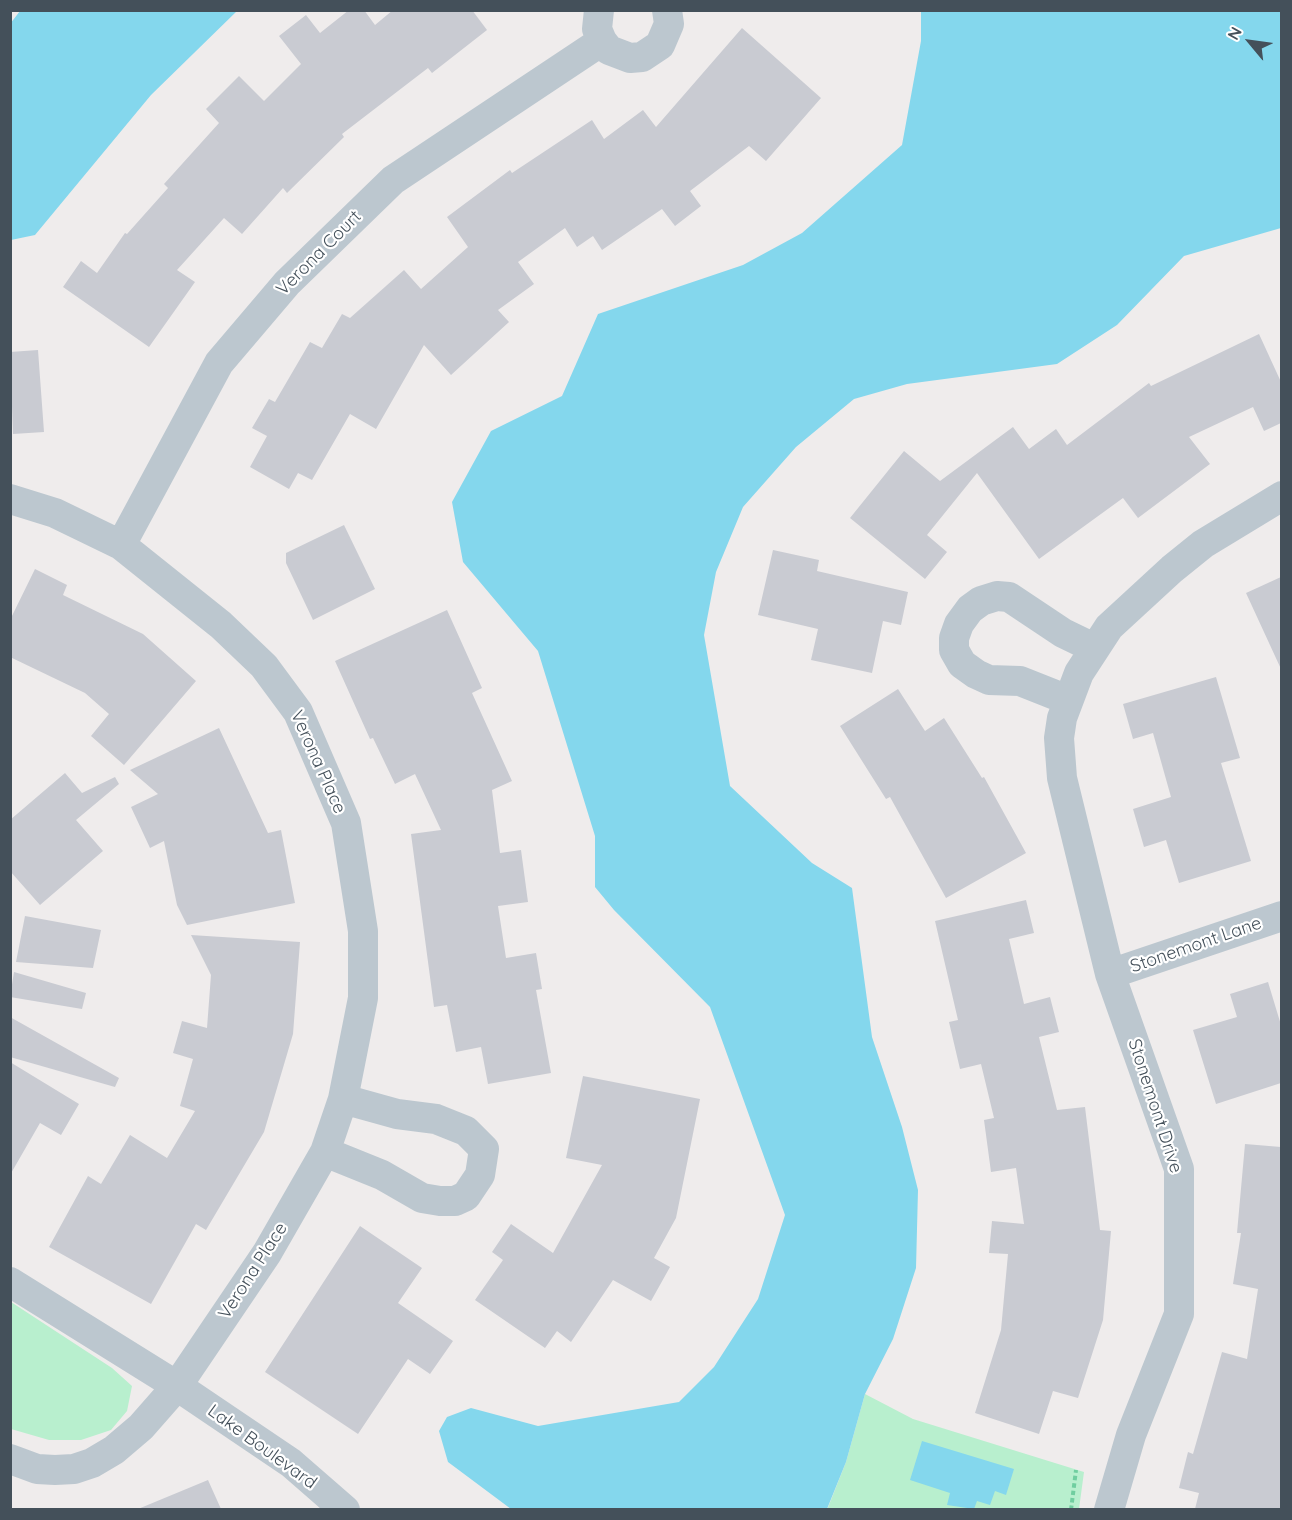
<!DOCTYPE html>
<style>
body{margin:0}
#map{position:relative;width:1292px;height:1520px;overflow:hidden;background:#efecec;font-family:Quicksand,sans-serif}
canvas{display:block}
.frame{position:absolute;inset:0;border:12px solid #44505a;pointer-events:none}
.north{position:absolute;left:1220px;top:12px;width:60px;height:60px;-webkit-text-stroke:4px #fff;paint-order:stroke;rotate:299deg;font-size:16px;font-weight:700;line-height:24px;text-align:center;color:#44505a}
.north::after{content:'';display:block;margin:auto;width:21px;height:27px;background:#44505a;clip-path:polygon(50% 0,100% 100%,50% 72%,0 100%)}
</style>
<div id="map">
<canvas width="1292" height="1520"></canvas>
<div class="frame"></div>
<div class="north">N</div>
</div>
<script>
const ctx = document.querySelector('canvas').getContext('2d');
ctx.lineJoin = 'round';
function paint(path, color) {
  ctx.fillStyle = color;
  ctx.fill(path, 'evenodd');
}
function toPath(rows) {
  const path = new Path2D();
  for (const r of rows) {
    path.moveTo(r[0], r[1]);
    for (let i = 2; i < r.length; i += 2) path.lineTo(r[i], r[i + 1]);
  }
  return path;
}
function trace(path, color, width, dash) {
  ctx.strokeStyle = color;
  ctx.lineWidth = width;
  ctx.lineCap = dash ? 'butt' : 'round';
  ctx.setLineDash(dash || []);
  ctx.stroke(path);
}
function write(font, color, halo, rows, align = 'center') {
  ctx.font = font + ' Quicksand,sans-serif';
  ctx.lineWidth = 4.5;
  ctx.setLineDash([]);
  ctx.textBaseline = 'middle';
  ctx.strokeStyle = halo;
  ctx.fillStyle = color;
  for (const [text, x, y, turn = 0] of rows) {
    ctx.save();
    ctx.translate(x, y);
    ctx.rotate((+turn || 0) * Math.PI / 180);
    ctx.textAlign = isNaN(turn) ? turn : align;
    if (halo) ctx.strokeText(text, 0, 0);
    ctx.fillText(text, 0, 0);
    ctx.restore();
  }
}
const green = toPath([
 [11,1302,112,1368,132,1386,127,1411,111,1430,81,1440,49,1440,11,1429],
 [865,1394,913,1419,1084,1472,1079,1509,827,1510,846,1462]
]);
const water = toPath([
 [20,11,237,11,151,95,35,235,11,240,10,24],
 [921,11,1281,11,1281,228,1184,256,1117,325,1057,364,907,384,854,399,796,447,743,507,716,572,704,635,730,786,812,863,852,888,872,1037,902,1127,918,1190,916,1268,893,1339,865,1394,846,1462,827,1509,511,1509,448,1462,439,1431,447,1417,471,1408,538,1426,679,1402,714,1367,758,1299,785,1215,710,1007,614,910,595,887,595,836,538,651,463,562,452,502,491,431,562,396,598,314,743,265,802,233,902,145,921,41],
 [922,1441,1014,1469,1006,1495,995,1491,990,1505,977,1501,974,1509,947,1505,950,1493,910,1480]
]);
const building = toPath([
 [349,10,364,10,375,25,393,10,472,10,487,30,432,73,428,68,342,134,344,137,287,193,283,188,242,234,224,218,177,270,195,282,149,347,63,287,81,261,97,273,125,233,127,234,168,188,164,184,219,123,206,109,239,76,264,101,301,64,279,36,306,15,320,33],
 [742,28,821,98,766,161,749,146,690,191,701,206,675,226,662,209,602,250,593,236,577,247,565,228,518,262,534,284,498,310,509,322,451,375,424,345,376,429,350,414,312,480,298,473,289,489,250,467,267,436,252,428,269,399,275,402,310,342,322,348,342,314,350,318,404,270,421,289,468,247,447,217,510,170,512,173,592,120,604,139,643,110,656,127],
 [1259,334,1281,382,1281,423,1264,431,1253,407,1189,437,1210,464,1138,518,1123,498,1039,559,977,473,927,535,947,552,925,579,850,518,904,451,940,481,1013,427,1029,449,1056,429,1067,445,1149,383,1151,386],
 [38,350,44,432,13,434,10,352],
 [344,525,375,589,313,620,286,563,286,553],
 [773,550,819,560,817,571,908,592,901,625,883,621,872,673,811,660,818,629,758,615],
 [35,569,67,585,63,595,143,634,196,681,124,765,91,736,109,714,85,693,10,657,10,620],
 [1281,577,1281,669,1246,593],
 [447,610,482,688,472,693,512,781,492,790,500,853,521,850,528,902,498,906,506,958,536,953,542,989,536,990,551,1073,488,1084,481,1047,456,1052,447,1005,434,1007,411,834,441,830,415,774,395,784,373,738,370,739,335,661],
 [1216,677,1240,758,1221,763,1251,861,1179,883,1166,840,1144,847,1133,809,1171,797,1153,733,1133,739,1123,704],
 [898,689,925,731,944,718,982,778,984,777,1026,853,946,898,890,797,886,799,840,726],
 [219,728,268,833,281,830,295,903,187,925,177,905,164,841,150,848,131,807,158,794,130,770],
 [65,773,82,793,115,777,119,784,76,820,103,851,40,905,10,871,10,820],
 [1026,900,1034,933,1009,939,1024,1004,1050,997,1059,1032,1039,1037,1057,1110,1085,1107,1100,1230,1111,1231,1103,1320,1078,1398,1053,1391,1039,1434,975,1413,1001,1330,1008,1254,989,1253,992,1221,1024,1224,1016,1168,991,1172,984,1120,994,1118,981,1064,960,1069,949,1022,958,1020,935,921],
 [25,916,101,930,93,968,16,962],
 [191,935,300,942,293,1034,264,1132,206,1230,196,1224,151,1304,49,1247,88,1176,101,1184,130,1135,167,1158,195,1111,180,1106,193,1059,173,1053,182,1021,207,1028,211,975],
 [14,972,86,993,82,1009,10,997],
 [1268,982,1281,1025,1281,1083,1216,1104,1193,1030,1237,1017,1230,994],
 [10,1017,119,1078,115,1087,10,1057],
 [10,1062,79,1104,61,1135,40,1123,10,1175],
 [583,1076,700,1099,676,1218,654,1258,670,1267,651,1301,613,1280,571,1342,557,1331,545,1348,475,1300,503,1260,492,1252,511,1224,553,1253,602,1165,566,1158],
 [1245,1144,1281,1147,1281,1509,1195,1509,1199,1493,1179,1488,1188,1452,1193,1454,1222,1352,1247,1359,1258,1289,1233,1284,1241,1233,1237,1233],
 [360,1226,422,1268,398,1303,453,1341,430,1374,408,1359,358,1434,265,1372],
 [208,1480,221,1509,138,1509]
]);
const path = toPath([
 [1071,1510,1076,1470]
]);
const minor = toPath([
 [599,10,597,29,602,41,609,50,630,58,642,57,660,45,669,24,667,10],
 [10,499,55,513,121,545,221,625,264,666,298,712,346,823,363,931,363,998,343,1099,325,1152,267,1253,177,1386,141,1427,114,1450,92,1463,74,1469,55,1470,37,1469,10,1459],
 [121,545,219,363,287,283,393,180,602,41],
 [1068,700,1020,681,989,680,976,674,962,664,954,650,954,638,959,624,970,609,981,601,997,596,1009,597,1063,633,1094,648],
 [1110,974,1282,916],
 [325,1152,382,1175,422,1198,440,1201,455,1201,466,1196,480,1175,484,1149,466,1131,436,1119,397,1114,343,1099],
 [10,1282,177,1386,291,1463,345,1510],
 [1109,1510,1131,1435,1179,1314,1179,1169,1110,974,1062,778,1059,738,1062,718,1079,673,1109,627,1172,569,1203,544,1282,496]
]);
const streetNames = [
 ["Verona Court",319,253,-45],
 ["Verona Place",318,762,66],
 ["Stonemont Lane",1196,945,-19],
 ["Stonemont Drive",1155,1106,72],
 ["Verona Place",253,1271,-57],
 ["Lake Boulevard",262,1447,36]
];
paint(green, '#b8efce');
paint(water, '#84d7ed');
paint(building, '#c9cbd2');
trace(path, '#70cea0', 4, [4.5, 3]);
trace(minor, '#bcc7cf', 30);
write('18px', '#44505a', '#fff', streetNames);
</script>
